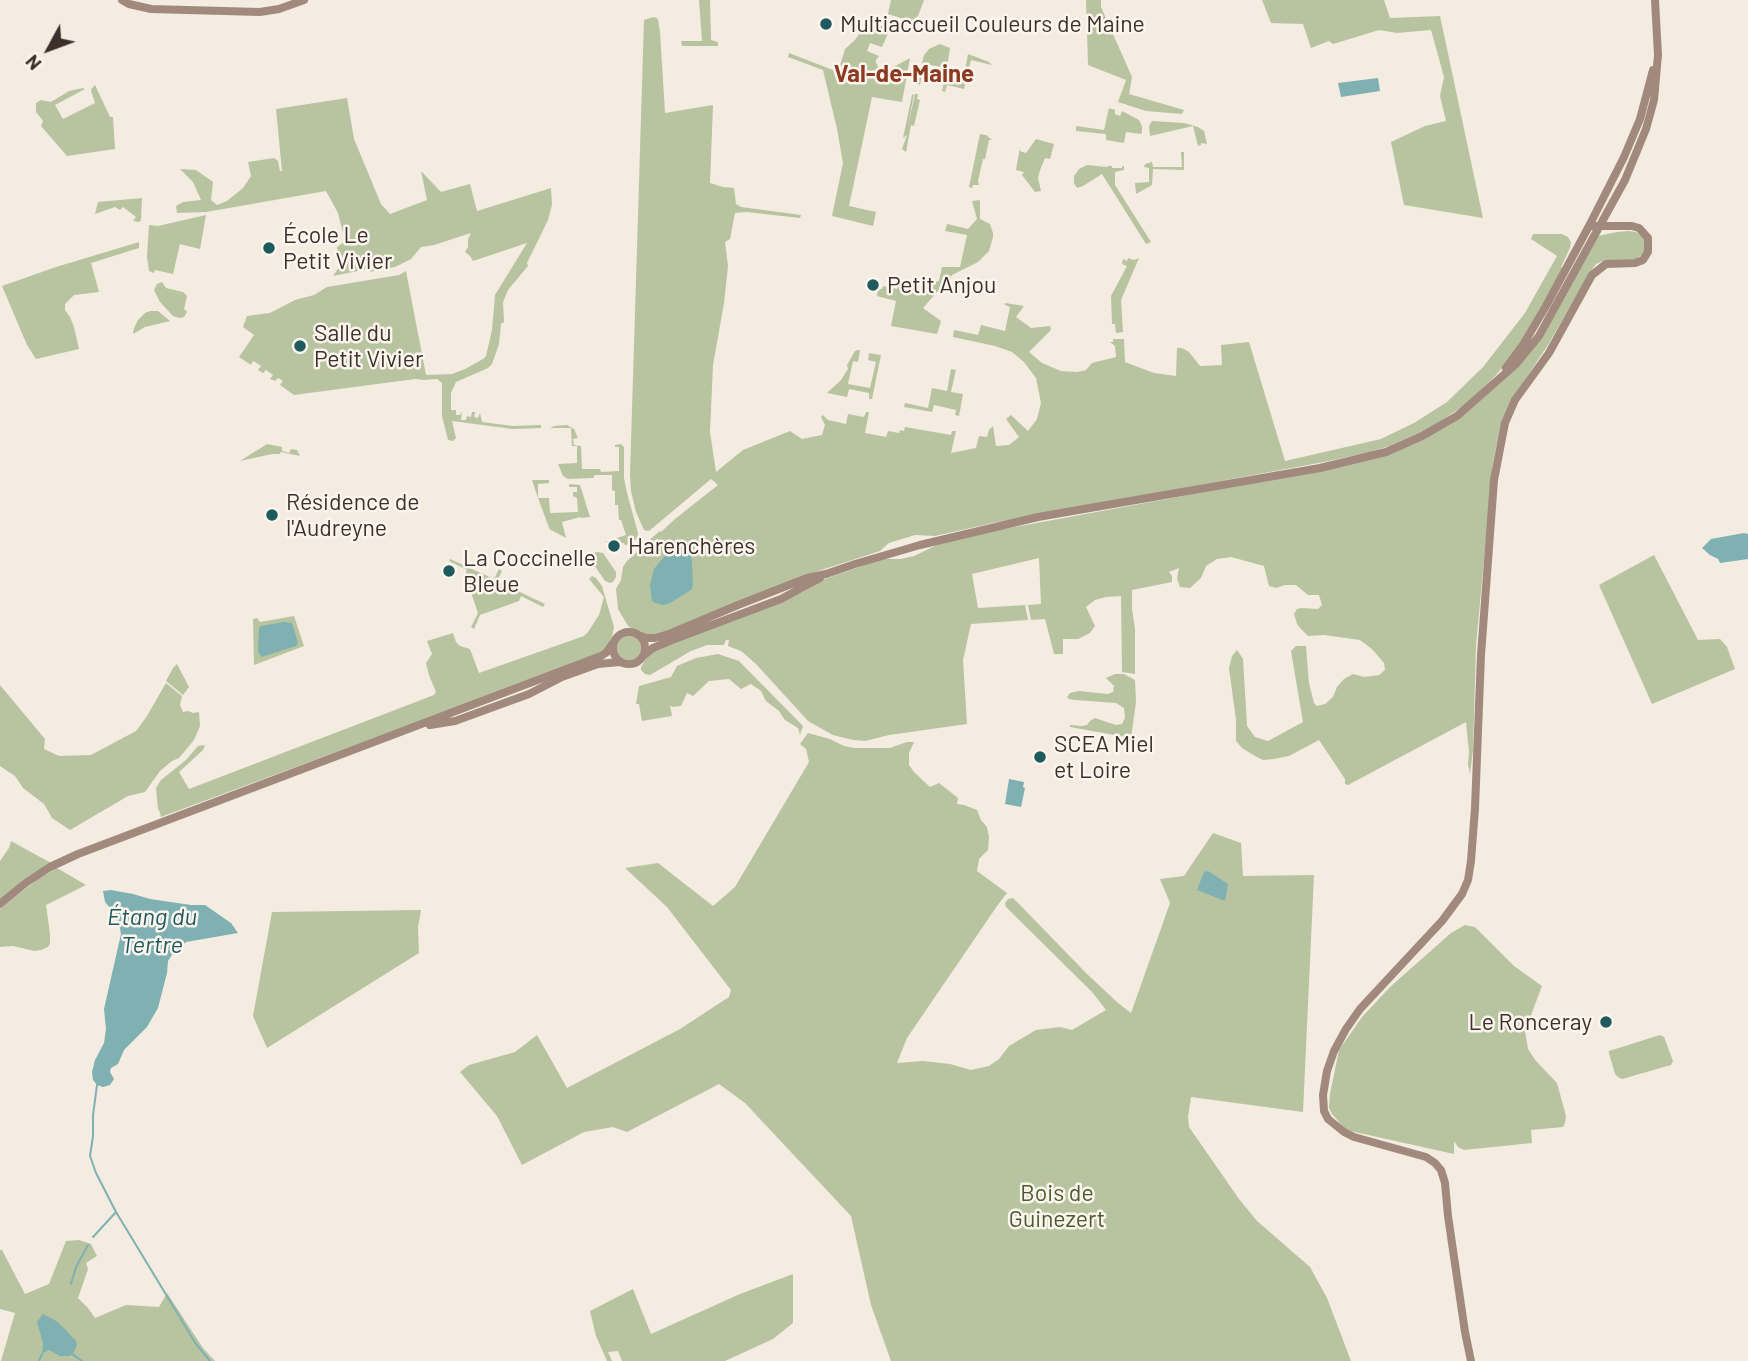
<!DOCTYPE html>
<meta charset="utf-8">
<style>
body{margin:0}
#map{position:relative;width:1748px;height:1361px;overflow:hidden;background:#f4ebe1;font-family:Barlow,sans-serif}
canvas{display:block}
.north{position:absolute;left:14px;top:14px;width:70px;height:70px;-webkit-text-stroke:5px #fbf5ee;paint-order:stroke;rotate:229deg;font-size:19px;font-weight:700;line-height:28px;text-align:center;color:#3b302b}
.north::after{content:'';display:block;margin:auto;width:24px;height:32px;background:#3b302b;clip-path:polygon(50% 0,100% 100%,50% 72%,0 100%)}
</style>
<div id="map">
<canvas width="1748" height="1361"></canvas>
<div class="north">N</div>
</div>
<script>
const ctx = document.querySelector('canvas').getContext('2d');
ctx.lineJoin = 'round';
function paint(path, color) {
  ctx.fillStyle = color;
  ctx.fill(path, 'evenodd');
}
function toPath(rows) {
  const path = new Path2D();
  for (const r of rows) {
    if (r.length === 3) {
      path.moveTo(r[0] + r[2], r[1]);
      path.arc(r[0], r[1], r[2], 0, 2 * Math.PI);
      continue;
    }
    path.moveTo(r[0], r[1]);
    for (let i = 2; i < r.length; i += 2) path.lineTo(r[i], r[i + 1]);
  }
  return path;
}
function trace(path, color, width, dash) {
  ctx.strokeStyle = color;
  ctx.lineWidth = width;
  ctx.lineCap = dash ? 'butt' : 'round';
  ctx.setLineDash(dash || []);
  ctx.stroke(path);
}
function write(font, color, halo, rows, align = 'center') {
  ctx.font = font + ' Barlow,sans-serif';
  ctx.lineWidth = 5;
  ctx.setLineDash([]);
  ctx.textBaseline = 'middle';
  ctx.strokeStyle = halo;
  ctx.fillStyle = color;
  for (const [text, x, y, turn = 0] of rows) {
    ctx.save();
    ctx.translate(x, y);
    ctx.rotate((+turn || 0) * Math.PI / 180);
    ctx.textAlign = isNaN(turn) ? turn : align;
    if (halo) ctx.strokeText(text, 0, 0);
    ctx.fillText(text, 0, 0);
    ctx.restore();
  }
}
const green = toPath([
 [699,0,710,0,711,40,718,42,718,46,682,46,681,41,702,41],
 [891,0,924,0,918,16,911,21,888,14],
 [1086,0,1101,0,1101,7,1132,77,1129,94,1184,110,1182,114,1146,111,1118,102,1126,80,1088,65],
 [1262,0,1384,0,1390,18,1440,16,1483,218,1404,205,1391,142,1425,126,1446,121,1440,96,1444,77,1431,30,1397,33,1379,30,1333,44,1329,41,1311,48,1303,24,1271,23],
 [654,17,658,19,660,32,665,113,713,105,710,183,723,187,734,188,736,204,741,207,801,215,800,218,747,212,735,213,730,239,725,242,728,266,724,303,713,365,710,432,716,472,743,450,790,431,802,439,822,435,825,425,821,417,823,415,828,420,846,424,848,414,864,417,866,412,869,412,865,433,886,437,888,431,899,433,900,430,904,431,905,427,951,435,952,431,956,431,951,453,976,448,979,436,987,437,989,430,993,426,996,446,1009,445,1019,437,1006,419,1011,415,1028,431,1037,419,1041,403,1036,378,1024,362,1012,352,995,346,953,337,954,330,978,335,981,325,1005,331,1010,307,1005,305,1005,303,1024,306,1016,317,1031,328,1050,326,1051,330,1029,352,1042,363,1061,371,1078,372,1086,370,1092,363,1116,357,1115,346,1110,342,1113,342,1113,339,1124,339,1125,362,1154,373,1176,376,1177,348,1182,348,1189,352,1200,366,1222,365,1221,345,1249,342,1285,461,1381,439,1414,423,1447,402,1483,367,1525,313,1557,256,1531,239,1533,234,1562,234,1568,237,1571,242,1570,248,1561,267,1564,269,1514,354,1496,375,1468,403,1430,428,1389,446,1370,452,1324,462,993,523,935,536,915,535,889,543,880,551,812,573,661,635,644,635,628,626,618,609,616,589,621,580,623,567,627,561,654,536,660,531,661,532,675,519,718,485,711,479,649,531,644,530,636,512,631,491,630,475,644,20],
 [868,21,890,29,882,47,870,43,867,51,879,56,876,60,876,63,880,70,888,70,910,58,902,102,872,97,849,206,876,212,873,226,832,216,843,163,837,129,823,70,788,57,789,53,838,72,845,49,855,40],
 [940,44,950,48,947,68,924,64,920,85,917,84,924,55,929,49],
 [968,54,989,62,992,65,971,60,964,89,947,85,945,92,942,91,945,78,963,80],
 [95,85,110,117,113,117,115,149,67,156,41,126,43,121,36,112,36,103,41,100,51,102,69,91,83,88,85,89,55,105,63,119,95,103,91,91,92,88],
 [914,94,908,125,915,94,918,94,917,99,920,100,914,126,911,125,906,152,902,149,907,135,903,138,912,95],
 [347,98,354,139,381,204,390,214,427,200,421,171,441,192,470,184,477,211,551,188,552,205,548,220,527,263,528,266,508,290,503,302,504,322,501,324,499,344,492,364,488,368,456,382,451,393,451,410,456,410,456,415,460,415,462,411,461,420,466,420,468,411,467,416,471,417,472,412,475,412,474,417,478,418,480,413,482,422,513,426,541,425,541,428,513,429,452,421,456,438,453,441,448,440,442,416,442,383,437,379,424,380,415,379,294,395,280,385,283,381,278,378,275,381,270,379,273,375,266,370,263,373,258,370,261,366,255,362,253,361,251,365,239,357,254,335,243,327,247,316,270,313,295,300,314,295,327,287,399,275,406,271,426,375,452,374,465,369,483,359,486,356,492,330,495,295,527,243,473,261,470,256,465,252,468,247,468,239,471,233,434,245,421,247,411,259,395,267,370,272,369,269,363,270,333,276,340,266,337,247,345,241,338,213,326,191,206,212,177,213,176,206,183,202,201,200,193,182,180,169,196,170,213,182,211,200,217,205,227,201,243,188,251,176,248,162,274,158,278,161,280,171,282,171,276,109],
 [1109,108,1115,110,1115,114,1120,116,1122,111,1139,120,1142,126,1142,132,1141,134,1126,132,1124,143,1106,140,1106,134,1076,131,1076,126,1104,130],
 [1152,121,1184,123,1198,127,1204,131,1207,144,1201,143,1201,145,1198,146,1193,126,1150,136,1149,126],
 [980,134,986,135,992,140,989,140,985,159,983,159,978,181,979,185,973,185,972,188,969,187],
 [1036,139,1054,144,1050,159,1045,158,1040,170,1038,178,1041,191,1035,192,1022,175,1024,172,1016,170,1020,147,1020,151,1026,153],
 [1181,152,1184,152,1184,170,1153,169,1152,185,1136,194,1135,183,1149,182,1149,168,1144,167,1145,164,1152,162,1153,167,1182,167],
 [1087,165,1107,167,1108,166,1112,166,1112,168,1122,168,1122,166,1124,166,1124,170,1115,172,1115,185,1151,242,1146,244,1102,174,1083,186,1077,188,1074,183,1074,176,1079,169],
 [142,198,141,220,139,222,133,221,136,217,123,207,120,210,115,207,95,214,98,202],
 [980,200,980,219,990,224,993,233,993,237,989,251,978,262,952,275,923,308,941,321,937,334,891,326,896,301,877,296,878,289,882,289,883,286,897,289,898,286,922,291,928,284,939,281,942,267,960,267,967,235,945,231,947,224,968,229,977,219,972,201],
 [206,215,200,249,180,244,173,274,155,270,154,273,149,271,147,257,149,225,158,226],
 [1629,231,1636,232,1644,238,1645,250,1643,254,1636,259,1603,261,1596,264,1590,272,1548,345,1514,396,1503,419,1498,438,1493,462,1476,646,1473,750,1470,774,1468,764,1469,752,1466,722,1348,785,1345,784,1345,779,1319,740,1289,756,1274,759,1263,760,1255,756,1242,748,1236,741,1236,720,1229,668,1232,656,1237,650,1243,659,1247,726,1255,737,1268,741,1303,722,1291,651,1296,646,1306,646,1309,683,1314,703,1317,706,1325,704,1333,697,1337,687,1344,679,1353,674,1364,677,1379,675,1385,670,1384,663,1372,649,1360,640,1324,635,1308,636,1300,628,1297,624,1294,614,1297,609,1301,608,1318,609,1322,605,1319,595,1308,595,1296,585,1285,585,1276,588,1269,586,1264,566,1231,557,1217,559,1206,566,1201,578,1190,588,1180,587,1177,578,1179,568,1169,572,1172,576,1172,582,1132,590,1132,609,1135,629,1135,674,1122,672,1121,596,1106,597,1095,600,1086,607,1095,626,1090,633,1078,639,1063,639,1063,654,1054,654,1045,619,1031,620,1028,605,1041,604,1039,558,972,574,978,608,1025,605,1028,620,971,624,963,660,967,724,889,735,865,741,853,740,833,735,808,721,756,664,741,651,728,646,729,640,726,640,724,645,707,645,691,651,650,675,645,674,641,670,641,667,648,655,654,650,785,600,803,592,825,579,882,559,900,559,914,556,941,543,977,534,1183,496,1399,450,1451,424,1470,409,1520,364,1598,236,1617,232],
 [139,242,139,248,91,263,99,292,74,295,65,304,65,310,70,317,74,327,79,349,36,359,27,345,2,286,56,267],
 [1128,258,1134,260,1139,258,1121,300,1123,332,1116,333,1115,324,1112,324,1111,296,1127,266,1122,264,1123,259,1127,261],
 [162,282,166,288,183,292,187,296,184,309,187,312,184,317,179,318,173,316,160,302,154,290,157,284],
 [150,311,158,311,170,321,145,327,133,334,134,328,138,320,145,313],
 [858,350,860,350,858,362,853,361,848,384,870,388,876,362,868,360,869,354,868,353,881,355,872,399,869,399,869,393,849,389,847,397,827,393,841,380,848,369,847,365,855,351],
 [951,369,956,370,951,392,963,394,959,416,955,415,956,410,934,405,932,412,904,407,905,403,928,408,932,388,947,391],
 [567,425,574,429,578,438,573,439,574,445,581,446,582,469,600,469,601,472,619,471,619,447,615,447,615,445,621,444,624,447,624,478,627,493,638,533,637,538,631,544,625,545,624,543,610,544,605,542,626,535,621,520,619,520,618,505,615,505,615,491,612,490,612,475,595,475,593,478,568,479,563,476,558,464,577,463,577,446,572,446,571,428,550,428,554,426],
 [267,444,282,447,282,451,289,453,291,449,297,450,300,456,281,452,279,454,272,454,240,461],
 [532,480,549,480,549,483,538,484,538,498,549,498,550,513,578,512,577,498,573,496,573,492,577,492,577,487,569,487,569,484,580,485,590,517,581,518,580,517,562,522,566,538,551,530,550,530,538,498],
 [596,552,603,553,616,572,616,577,613,582,610,583,605,581,592,562,592,556],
 [1654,555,1698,640,1720,639,1727,647,1735,669,1652,704,1599,585],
 [450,559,494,579,499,569,502,571,497,581,545,604,543,607,521,596,519,601,480,615,474,629,471,627,478,613,465,575,467,570,449,561],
 [592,576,596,578,602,586,614,627,612,637,607,648,602,653,161,817,159,810,158,810,156,788,161,780,186,760,198,746,205,745,203,750,179,772,189,789,434,695,436,692,429,675,426,663,432,654,427,641,453,633,456,642,460,646,470,649,479,673,584,636,588,632,599,615,604,597,589,579],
 [294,616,304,646,254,665,253,619,257,618,260,622],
 [629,648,12],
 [718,654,739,661,803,726,800,735,798,728,785,720,779,711,766,701,761,691,751,684,741,689,729,679,709,681,693,696,687,693,681,706,672,707,670,705,672,716,642,721,639,704,636,704,639,686,671,677,677,666,696,658],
 [177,664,189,687,183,695,166,681,173,668],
 [1115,674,1124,674,1135,680,1136,702,1131,738,1070,727,1070,725,1082,726,1087,725,1090,721,1095,718,1116,725,1122,724,1125,718,1124,708,1116,703,1075,700,1069,699,1067,697,1070,693,1079,691,1108,694,1113,692,1114,686,1106,678],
 [166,683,182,696,180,705,183,712,188,711,193,713,199,712,200,726,194,740,179,758,172,761,160,771,145,792,128,796,70,830,52,818,44,804,23,788,15,776,0,766,0,685,45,739,44,749,59,756,91,755,136,731,147,716],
 [808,733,830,739,844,746,855,748,890,748,907,742,914,742,909,753,909,765,914,772,930,787,939,783,958,798,957,804,964,805,977,810,981,820,987,827,989,837,988,850,979,859,977,871,1007,893,997,906,907,1038,897,1063,923,1061,950,1064,971,1070,989,1066,999,1059,1009,1046,1036,1030,1060,1027,1072,1030,1106,1010,1092,992,1006,907,1005,903,1008,899,1013,898,1021,906,1087,974,1118,1003,1131,1013,1170,903,1160,879,1184,876,1213,833,1241,843,1243,876,1314,875,1303,1112,1191,1097,1188,1117,1189,1127,1239,1199,1257,1221,1310,1267,1327,1298,1351,1361,891,1361,871,1305,851,1216,745,1103,719,1084,627,1132,613,1127,584,1132,522,1165,497,1116,460,1072,469,1065,515,1052,537,1035,567,1088,680,1029,729,997,731,990,667,907,625,868,658,863,713,906,735,887,809,762,806,749,800,744],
 [11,841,51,863,0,900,0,861,9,848],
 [57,868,86,885,46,905,50,934,50,944,48,947,41,950,34,951,13,946,0,947,0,909,38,879],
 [421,910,418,927,419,953,267,1048,253,1016,272,912],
 [1465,925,1475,927,1514,966,1542,986,1525,1031,1528,1049,1536,1061,1557,1083,1566,1116,1565,1123,1563,1127,1531,1130,1532,1143,1464,1150,1458,1147,1454,1141,1454,1154,1346,1130,1332,1114,1329,1108,1330,1094,1339,1050,1362,1017,1390,987,1451,933],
 [1660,1035,1664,1037,1673,1061,1671,1065,1622,1079,1618,1077,1615,1074,1609,1053,1609,1051],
 [79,1240,91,1244,97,1256,86,1263,88,1269,78,1298,88,1308,95,1318,126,1305,159,1307,167,1293,203,1348,215,1361,1,1361,15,1313,0,1309,0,1250,2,1250,25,1294,49,1284,66,1241],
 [793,1274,793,1323,773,1339,725,1361,622,1361,618,1351,608,1352,612,1361,607,1361,596,1336,590,1311,633,1289,651,1334,740,1294]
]);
const water = toPath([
 [1378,78,1380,91,1341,97,1338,83],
 [1744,533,1748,534,1748,559,1720,563,1718,559,1710,555,1702,548,1711,539],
 [686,547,690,550,692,562,693,585,691,590,670,603,663,605,655,603,652,601,650,585,654,569,663,558,673,548],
 [284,622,292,623,298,643,296,646,261,657,258,651,259,628,261,626],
 [1009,779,1024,782,1023,787,1025,788,1021,807,1005,804],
 [1208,871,1228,884,1225,901,1197,890,1204,872],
 [111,890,133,894,150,899,191,905,205,905,231,923,238,933,186,942,173,953,168,961,167,973,158,1008,147,1027,124,1050,118,1064,111,1068,110,1072,114,1079,110,1085,103,1087,97,1085,93,1080,92,1072,95,1060,104,1043,106,1029,104,1009,121,934,118,917,105,902,103,891],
 [43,1314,58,1322,76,1341,77,1345,74,1352,70,1356,60,1356,49,1350,42,1354,43,1343,37,1322]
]);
const stream = toPath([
 [116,1212,196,1344,210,1361],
 [93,1237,116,1212,96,1173,90,1156,93,1136,93,1115,97,1085],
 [71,1284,76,1267,88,1245],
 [72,1354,82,1361],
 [39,1361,42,1354]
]);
const secondary = toPath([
 [122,0,129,4,151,9,260,12,279,9,304,0],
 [1506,368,1523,345,1546,306,1589,226,1624,157,1640,119,1653,70],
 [629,648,16],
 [638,635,646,638,655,638,669,634,738,605,807,578,826,574,855,564,920,545,1038,517,1320,468,1386,452,1422,436,1457,416,1516,364,1539,336,1625,180,1646,129,1654,100,1658,55,1655,0],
 [644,655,653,648,672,640,781,599,820,578],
 [430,725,455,721,529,694,562,677,598,664,620,662],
 [0,904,27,882,50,867,78,854,601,656,607,652,613,643],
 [1471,1361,1465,1332,1448,1216,1445,1183,1441,1170,1435,1163,1426,1157,1354,1137,1344,1132,1328,1119,1324,1111,1323,1095,1327,1071,1334,1051,1346,1029,1360,1009,1442,921,1462,894,1468,880,1471,861,1475,808,1481,655,1494,480,1505,423,1515,400,1549,353,1592,275,1606,264,1635,263,1643,260,1648,252,1648,238,1639,228,1632,226,1589,226]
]);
const markers = [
 [826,24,7,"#1f5a5e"],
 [269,248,7,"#1f5a5e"],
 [873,285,7,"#1f5a5e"],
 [300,346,7,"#1f5a5e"],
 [272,515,7,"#1f5a5e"],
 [614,546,7,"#1f5a5e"],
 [449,571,7,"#1f5a5e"],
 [1040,757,7,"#1f5a5e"],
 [1606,1022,7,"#1f5a5e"]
];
const poiNames = [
 ["Multiaccueil Couleurs de Maine",840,24],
 ["École Le",283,235],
 ["Petit Vivier",283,261],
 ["Petit Anjou",887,285],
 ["Salle du",314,333],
 ["Petit Vivier",314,359],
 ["Résidence de",286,502],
 ["l'Audreyne",286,528],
 ["Harenchères",628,546],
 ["La Coccinelle",463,558],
 ["Bleue",463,584],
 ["SCEA Miel",1054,744],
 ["et Loire",1054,770],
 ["Le Ronceray",1592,1022,"right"]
];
const parkNames = [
 ["Bois de",1057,1193],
 ["Guinezert",1057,1219]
];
const neighbourhoodNames = [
 ["Val-de-Maine",904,74]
];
const waterNames = [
 ["Étang du",152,917],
 ["Tertre",152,945]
];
paint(green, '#b8c4a0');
paint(water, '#7fb0b2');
trace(stream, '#7fb0b2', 2);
trace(secondary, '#a18a7d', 8);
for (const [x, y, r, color] of markers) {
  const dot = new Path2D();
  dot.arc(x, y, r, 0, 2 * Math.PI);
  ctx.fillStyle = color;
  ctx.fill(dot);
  trace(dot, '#fbf5ee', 2.5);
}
write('23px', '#3b302b', '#fbf5ee', poiNames, 'left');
write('23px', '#4a5a2e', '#fbf5ee', parkNames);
write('bold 24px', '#8c3b22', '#fbf5ee', neighbourhoodNames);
write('italic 24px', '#1f5a5e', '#fbf5ee', waterNames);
</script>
